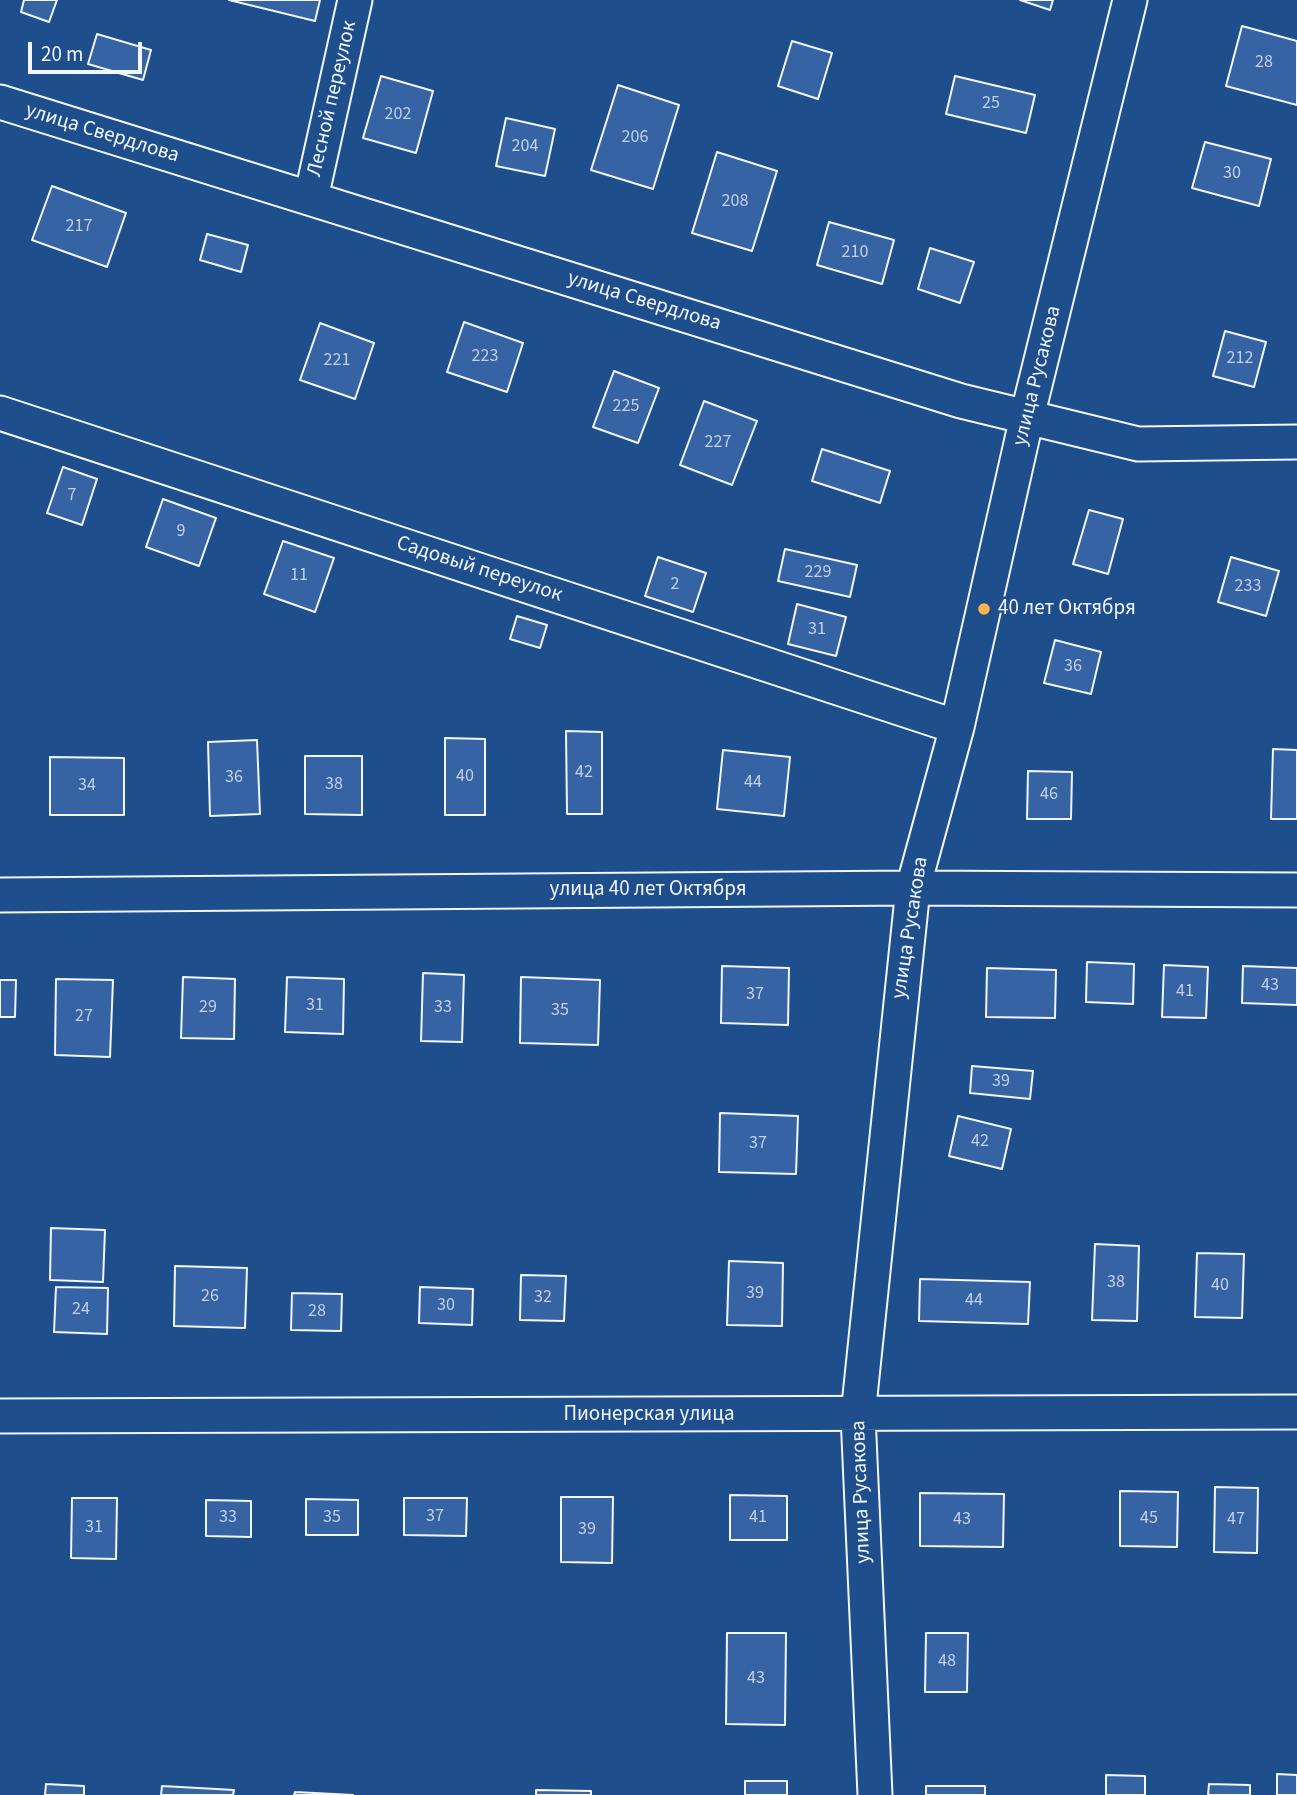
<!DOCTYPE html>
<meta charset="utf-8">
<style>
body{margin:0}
#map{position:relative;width:1297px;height:1795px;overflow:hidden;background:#1f4e8c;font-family:"Source Sans 3",sans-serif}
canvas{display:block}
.scale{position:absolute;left:28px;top:42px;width:114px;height:32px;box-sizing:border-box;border:4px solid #f2f6ff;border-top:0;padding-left:9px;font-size:21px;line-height:24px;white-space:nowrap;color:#f2f6ff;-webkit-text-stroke:5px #1f4e8c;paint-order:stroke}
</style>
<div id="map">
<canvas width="1297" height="1795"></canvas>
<div class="scale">20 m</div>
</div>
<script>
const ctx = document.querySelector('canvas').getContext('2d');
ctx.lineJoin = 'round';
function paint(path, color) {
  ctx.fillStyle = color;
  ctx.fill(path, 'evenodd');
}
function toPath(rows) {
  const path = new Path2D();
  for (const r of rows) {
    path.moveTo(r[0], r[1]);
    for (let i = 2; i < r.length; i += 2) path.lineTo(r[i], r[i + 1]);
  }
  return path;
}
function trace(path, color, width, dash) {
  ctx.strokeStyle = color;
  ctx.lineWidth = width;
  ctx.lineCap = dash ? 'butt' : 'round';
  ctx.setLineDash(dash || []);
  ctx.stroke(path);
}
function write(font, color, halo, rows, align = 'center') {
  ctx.font = font + ' "Source Sans 3",sans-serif';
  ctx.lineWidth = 5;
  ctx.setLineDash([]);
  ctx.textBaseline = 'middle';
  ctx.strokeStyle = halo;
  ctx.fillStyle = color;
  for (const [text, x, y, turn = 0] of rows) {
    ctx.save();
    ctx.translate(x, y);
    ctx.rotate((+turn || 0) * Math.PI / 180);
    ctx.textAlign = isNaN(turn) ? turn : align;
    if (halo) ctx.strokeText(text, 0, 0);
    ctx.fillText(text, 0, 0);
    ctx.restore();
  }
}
const building = toPath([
 [24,0,57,0,49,22,21,12,24,0],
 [229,0,320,0,315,21,229,0],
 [1020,0,1053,0,1050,10,1020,0],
 [1242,26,1297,41,1297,105,1226,86,1242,26],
 [97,34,151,50,143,80,88,64,97,34],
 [792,41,832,53,818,99,778,86,792,41],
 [381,76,433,91,416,153,363,138,381,76],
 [955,76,1035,95,1026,133,946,114,955,76],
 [618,85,679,105,653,189,591,170,618,85],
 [506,118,555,129,545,176,496,166,506,118],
 [1205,142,1271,159,1259,206,1192,188,1205,142],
 [717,152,777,171,752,251,692,233,717,152],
 [52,186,126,213,107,267,32,240,52,186],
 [829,222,894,240,882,284,817,265,829,222],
 [207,234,248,245,241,272,200,260,207,234],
 [930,248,974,262,960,303,918,289,930,248],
 [464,322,523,343,507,392,447,372,464,322],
 [320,323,374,343,355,399,300,380,320,323],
 [1225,331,1266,342,1254,387,1213,376,1225,331],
 [614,371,659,388,638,443,593,427,614,371],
 [704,401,757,421,732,485,680,465,704,401],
 [822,449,890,471,880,503,812,481,822,449],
 [63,467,97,479,82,525,47,513,63,467],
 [163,499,216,518,199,566,146,547,163,499],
 [1089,510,1123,519,1108,574,1073,564,1089,510],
 [283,541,334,558,315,612,264,594,283,541],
 [785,549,857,565,850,597,778,581,785,549],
 [658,557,706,573,693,612,645,596,658,557],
 [1231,557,1279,571,1266,616,1218,602,1231,557],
 [797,604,846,617,836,656,788,644,797,604],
 [517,616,547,625,540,648,510,639,517,616],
 [1055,640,1101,652,1091,694,1044,683,1055,640],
 [566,731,602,732,602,814,567,814,566,731],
 [445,738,485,739,485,815,445,815,445,738],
 [257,740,260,814,210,816,208,742,257,740],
 [1273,749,1297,750,1297,819,1271,819,1273,749],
 [723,750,790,757,784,816,717,809,723,750],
 [305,756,362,756,362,815,305,814,305,756],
 [50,757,124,758,124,815,50,815,50,757],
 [1028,771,1072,772,1071,819,1027,819,1028,771],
 [1087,962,1134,964,1133,1004,1086,1002,1087,962],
 [1164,965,1208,967,1206,1018,1162,1017,1164,965],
 [722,966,789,968,788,1025,721,1023,722,966],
 [1243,966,1297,968,1297,1005,1242,1003,1243,966],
 [987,968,1056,970,1055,1018,986,1017,987,968],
 [423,973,464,975,462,1042,421,1041,423,973],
 [183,977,235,979,234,1039,181,1038,183,977],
 [287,977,344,979,343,1034,285,1032,287,977],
 [521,977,600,980,598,1045,520,1043,521,977],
 [56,979,113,980,110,1057,55,1055,56,979],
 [0,980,16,980,15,1017,0,1017,0,980],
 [972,1066,1033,1071,1030,1099,970,1093,972,1066],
 [720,1113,798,1116,796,1174,719,1172,720,1113],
 [958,1116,1011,1129,1002,1169,949,1156,958,1116],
 [51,1228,105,1230,103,1282,50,1280,51,1228],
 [1095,1244,1139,1246,1137,1321,1092,1320,1095,1244],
 [1197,1253,1244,1254,1242,1318,1195,1317,1197,1253],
 [729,1261,783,1263,782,1326,727,1325,729,1261],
 [175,1266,247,1268,245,1328,174,1326,175,1266],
 [521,1275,566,1276,564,1321,520,1320,521,1275],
 [920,1279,1030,1282,1028,1324,919,1321,920,1279],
 [56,1287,108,1288,107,1334,54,1332,56,1287],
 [420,1287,473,1289,472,1325,419,1323,420,1287],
 [292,1293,342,1294,341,1331,291,1330,292,1293],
 [1215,1487,1258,1488,1257,1553,1214,1552,1215,1487],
 [1120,1491,1178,1492,1177,1547,1120,1546,1120,1491],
 [920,1493,1004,1494,1003,1547,920,1546,920,1493],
 [730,1495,787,1496,787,1540,730,1540,730,1495],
 [561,1497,613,1497,612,1563,561,1562,561,1497],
 [72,1498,117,1498,116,1559,71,1558,72,1498],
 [404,1498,467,1498,466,1536,404,1535,404,1498],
 [306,1499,358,1500,358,1535,306,1535,306,1499],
 [206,1500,251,1501,251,1537,206,1536,206,1500],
 [727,1633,786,1633,785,1725,726,1724,727,1633],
 [926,1633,968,1633,967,1692,925,1692,926,1633],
 [1277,1774,1297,1775,1297,1795,1277,1795,1277,1774],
 [1106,1775,1145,1776,1145,1795,1106,1795,1106,1775],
 [745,1781,787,1781,787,1795,745,1795,745,1781],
 [46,1784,84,1786,84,1795,45,1795,46,1784],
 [1209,1784,1250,1785,1250,1795,1208,1795,1209,1784],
 [162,1786,234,1790,233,1795,161,1795,162,1786],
 [926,1786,985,1786,985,1795,926,1795,926,1786],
 [536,1790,591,1791,591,1795,536,1795,536,1790],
 [295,1792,353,1795,294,1795,295,1792]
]);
const minor = toPath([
 [0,102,961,401,1138,444,1297,442],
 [311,198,355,0],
 [0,413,957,727],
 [0,895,913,888,1297,890],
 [0,1416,1297,1412],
 [875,1795,858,1415,913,888,957,727,1027,417,1130,0]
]);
const markers = [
 [984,609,7,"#ffb74d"]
];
const numberNames = [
 ["28",1264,63],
 ["25",991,104],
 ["202",398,115],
 ["206",635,138],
 ["204",525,147],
 ["30",1232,174],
 ["208",735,202],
 ["217",79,227],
 ["210",855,253],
 ["223",485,357],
 ["212",1240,359],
 ["221",337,361],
 ["225",626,407],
 ["227",718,443],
 ["7",72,496],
 ["9",181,532],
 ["229",818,573],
 ["11",299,576],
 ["2",675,585],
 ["233",1248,587],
 ["31",817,630],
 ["36",1073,667],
 ["42",584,773],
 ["40",465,777],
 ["36",234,778],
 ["44",753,783],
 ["38",334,785],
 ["34",87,786],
 ["46",1049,795],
 ["43",1270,986],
 ["41",1185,992],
 ["37",755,995],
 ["31",315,1006],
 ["29",208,1008],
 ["33",443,1008],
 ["35",560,1011],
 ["27",84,1017],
 ["39",1001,1082],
 ["42",980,1142],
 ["37",758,1144],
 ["38",1116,1283],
 ["40",1220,1286],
 ["39",755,1294],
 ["26",210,1297],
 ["32",543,1298],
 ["44",974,1301],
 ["30",446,1306],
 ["24",81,1310],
 ["28",317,1312],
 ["37",435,1517],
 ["33",228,1518],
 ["35",332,1518],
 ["41",758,1518],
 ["45",1149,1519],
 ["43",962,1520],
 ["47",1236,1520],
 ["31",94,1528],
 ["39",587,1530],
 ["48",947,1662],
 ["43",756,1679]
];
const streetNames = [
 ["Лесной переулок",333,99,-77],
 ["улица Свердлова",102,134,17],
 ["улица Свердлова",644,302,17],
 ["улица Русакова",1038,376,-76],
 ["Садовый переулок",479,570,18],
 ["улица 40 лет Октября",648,890],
 ["улица Русакова",911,928,-81],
 ["Пионерская улица",649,1415],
 ["улица Русакова",862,1492,-92]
];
const poiNames = [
 ["40 лет Октября",998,609]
];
paint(building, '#3563a3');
trace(building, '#f2f6ff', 2);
trace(minor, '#f2f6ff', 37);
trace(minor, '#1f4e8c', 33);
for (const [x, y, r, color] of markers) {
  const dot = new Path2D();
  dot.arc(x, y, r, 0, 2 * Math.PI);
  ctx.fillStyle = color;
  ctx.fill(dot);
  trace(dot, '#1f4e8c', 2.5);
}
write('18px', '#c3d1e8', null, numberNames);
write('21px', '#f2f6ff', '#1f4e8c', streetNames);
write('21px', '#f2f6ff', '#1f4e8c', poiNames, 'left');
</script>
